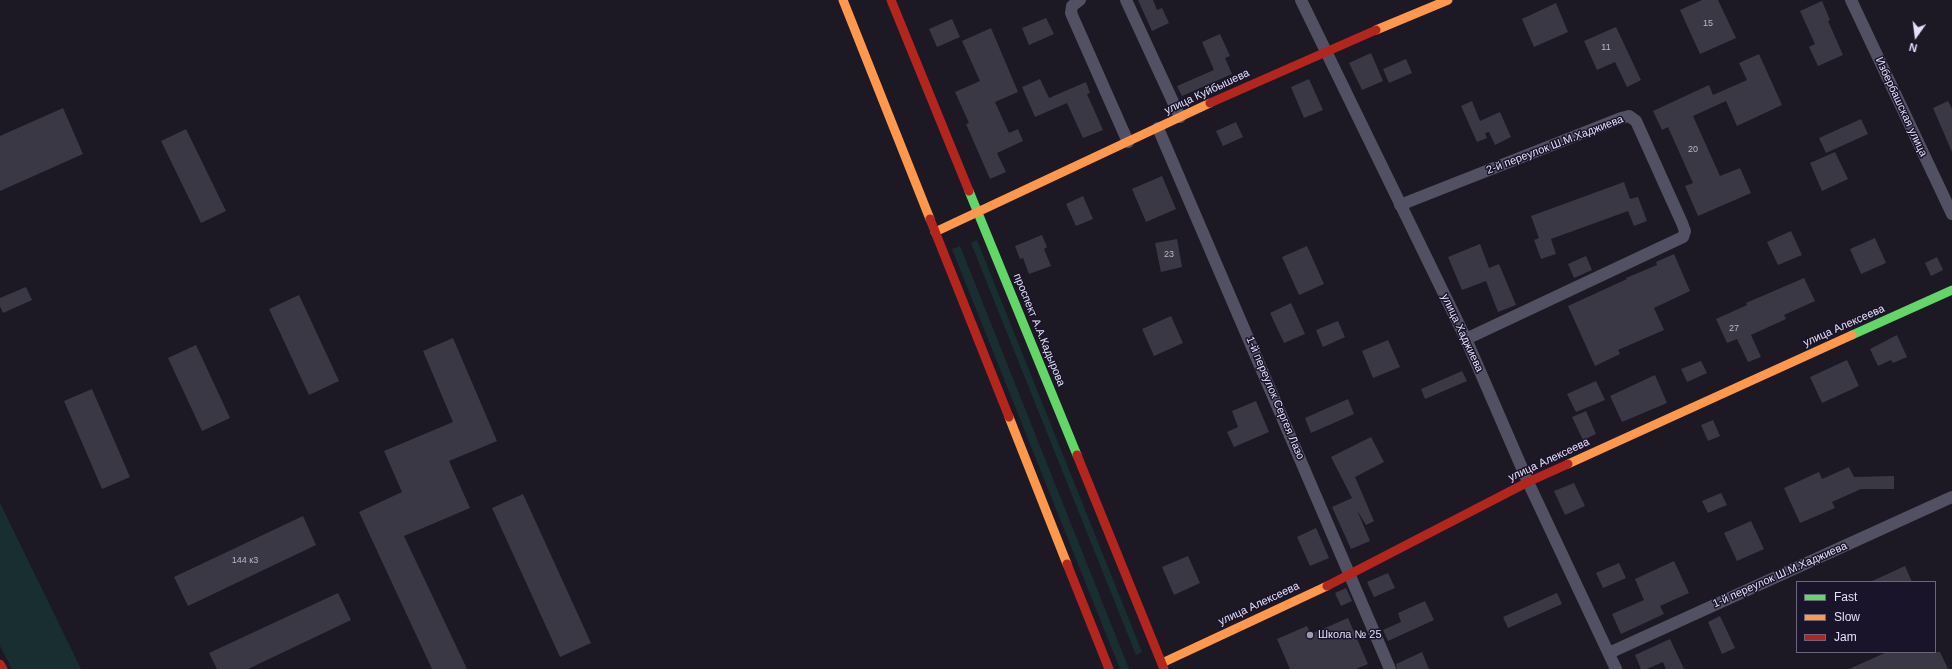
<!DOCTYPE html>
<meta charset="utf-8">
<style>
body{margin:0}
#map{position:relative;width:1952px;height:669px;overflow:hidden;background:#1c1924;font-family:Arial,sans-serif}
canvas{display:block}
.legend{position:absolute;left:1796px;top:581px;width:140px;height:72px;box-sizing:border-box;background:#191429;border:1px solid #6b667d;margin:0;padding:5px 7px;list-style:none;font-size:12px;color:#e5e0fb}
.legend li{display:flex;align-items:center;gap:8px;height:20px}
.legend b{width:20px;border:1px solid #6b667d}
.north{position:absolute;left:1896px;top:16px;width:40px;height:40px;-webkit-text-stroke:3px #191429;paint-order:stroke;rotate:194deg;font-size:11px;font-weight:700;line-height:16px;text-align:center;color:#e5e0fb}
.north::after{content:'';display:block;margin:auto;width:14px;height:18px;background:#e5e0fb;clip-path:polygon(50% 0,100% 100%,50% 72%,0 100%)}
</style>
<div id="map">
<canvas width="1952" height="669"></canvas>
<ul class="legend">
<li><b style="height:5px;background:#63d668"></b>Fast</li>
<li><b style="height:5px;background:#ff974d"></b>Slow</li>
<li><b style="height:5px;background:#b3261e"></b>Jam</li>
</ul>
<div class="north">N</div>
</div>
<script>
const ctx = document.querySelector('canvas').getContext('2d');
ctx.lineJoin = 'round';
function paint(path, color) {
  ctx.fillStyle = color;
  ctx.fill(path, 'evenodd');
}
function toPath(rows) {
  const path = new Path2D();
  for (const r of rows) {
    path.moveTo(r[0], r[1]);
    for (let i = 2; i < r.length; i += 2) path.lineTo(r[i], r[i + 1]);
  }
  return path;
}
function trace(path, color, width, dash) {
  ctx.strokeStyle = color;
  ctx.lineWidth = width;
  ctx.lineCap = dash ? 'butt' : 'round';
  ctx.setLineDash(dash || []);
  ctx.stroke(path);
}
function write(font, color, halo, rows, align = 'center') {
  ctx.font = font + ' Arial,sans-serif';
  ctx.lineWidth = 3;
  ctx.setLineDash([]);
  ctx.textBaseline = 'middle';
  ctx.strokeStyle = halo;
  ctx.fillStyle = color;
  for (const [text, x, y, turn = 0] of rows) {
    ctx.save();
    ctx.translate(x, y);
    ctx.rotate((+turn || 0) * Math.PI / 180);
    ctx.textAlign = isNaN(turn) ? turn : align;
    if (halo) ctx.strokeText(text, 0, 0);
    ctx.fillText(text, 0, 0);
    ctx.restore();
  }
}
const green = toPath([
 [977,240,1142,652,1136,655,971,243],
 [960,246,1129,669,1120,669,952,249],
 [0,503,81,669,12,669,0,646]
]);
const building = toPath([
 [1138,0,1153,0,1157,10,1162,8,1169,23,1152,31],
 [1702,0,1718,0,1736,38,1700,54,1680,10],
 [1822,1,1830,20,1828,21,1843,55,1818,66,1809,47,1815,44,1800,11],
 [1556,3,1568,32,1534,47,1522,19],
 [1046,18,1054,34,1029,45,1022,28],
 [952,19,960,37,937,47,929,29],
 [1616,27,1641,80,1627,87,1615,62,1597,70,1584,41],
 [991,28,1018,92,995,102,1009,133,1018,129,1023,141,997,153,1006,172,990,179,966,124,969,123,955,92,980,81,962,41],
 [1220,34,1230,56,1225,58,1232,74,1182,96,1177,86,1214,70,1202,42],
 [1371,53,1383,81,1362,90,1349,63],
 [1759,54,1782,105,1737,126,1726,101,1693,116,1720,176,1740,168,1751,193,1698,216,1685,186,1693,183,1668,127,1662,130,1653,111,1709,85,1713,95,1747,80,1739,63],
 [1406,59,1412,73,1389,83,1383,69],
 [1040,79,1049,98,1086,82,1090,93,1087,94,1103,130,1083,138,1067,103,1035,117,1022,87],
 [1309,79,1323,110,1304,118,1291,87],
 [1472,101,1480,121,1500,112,1511,137,1495,145,1489,132,1485,133,1487,138,1477,142,1461,106],
 [1948,101,1952,109,1952,152,1933,108],
 [63,108,83,154,0,191,0,136],
 [1861,119,1868,134,1826,153,1819,138],
 [1236,122,1243,137,1223,146,1216,131],
 [186,129,226,211,201,223,161,141],
 [1835,152,1848,179,1822,191,1810,163],
 [1162,176,1176,209,1146,222,1132,189],
 [1624,182,1630,199,1638,197,1647,221,1634,226,1628,211,1551,239,1556,254,1541,259,1534,240,1539,238,1531,216],
 [1083,196,1093,219,1076,226,1066,204],
 [1791,231,1802,255,1778,265,1767,242],
 [1042,235,1047,247,1044,249,1051,266,1029,274,1023,258,1020,259,1015,246],
 [1875,238,1886,263,1861,274,1850,249],
 [1177,239,1182,267,1161,272,1155,243],
 [1480,244,1489,268,1499,264,1516,305,1498,312,1486,281,1462,290,1448,257],
 [1307,246,1324,284,1299,295,1282,257],
 [1674,254,1690,291,1654,308,1664,330,1618,350,1620,354,1595,366,1568,306,1627,279,1626,278,1657,265,1656,262],
 [1586,256,1592,270,1574,278,1568,264],
 [1937,257,1943,270,1931,276,1925,263],
 [1804,278,1815,301,1784,315,1786,319,1751,335,1761,357,1748,362,1737,339,1727,343,1716,319,1747,305,1746,303],
 [26,287,32,300,3,313,0,306,0,298],
 [299,295,339,381,309,395,269,309],
 [1291,303,1305,334,1284,343,1270,313],
 [1171,316,1183,343,1154,356,1142,329],
 [1338,321,1345,337,1323,347,1316,330],
 [1897,335,1907,357,1893,363,1891,360,1878,366,1870,349],
 [453,338,497,441,449,461,470,508,404,536,467,669,432,669,359,512,402,492,384,451,453,422,423,351],
 [1388,340,1400,367,1373,378,1362,351],
 [196,345,230,418,202,431,168,358],
 [1847,360,1859,386,1822,403,1810,377],
 [1701,361,1707,373,1687,382,1681,369],
 [1462,371,1467,381,1425,399,1421,389],
 [1655,375,1667,403,1622,422,1610,396],
 [1596,381,1605,400,1576,412,1567,394],
 [92,389,130,477,102,489,64,401],
 [1348,399,1354,414,1311,433,1305,418],
 [1256,401,1269,432,1234,447,1227,432,1238,427,1232,411],
 [1586,411,1596,434,1583,440,1572,417],
 [1713,420,1720,436,1708,441,1701,425],
 [1371,437,1384,462,1355,477,1374,521,1366,525,1357,510,1370,541,1351,549,1332,507,1352,498,1331,457],
 [1849,467,1854,477,1894,476,1894,489,1861,489,1832,502,1835,508,1800,523,1784,488,1819,472,1822,479],
 [1574,483,1585,506,1565,515,1554,491],
 [1721,493,1727,505,1708,513,1702,501],
 [523,494,591,643,560,657,492,508],
 [303,516,316,545,188,606,174,577],
 [1751,521,1764,549,1737,561,1724,533],
 [1316,528,1329,558,1310,566,1297,537],
 [1188,556,1200,583,1174,595,1162,567],
 [1674,561,1689,593,1660,606,1664,614,1621,634,1612,614,1644,600,1635,579],
 [1619,563,1626,578,1603,588,1596,573],
 [1905,566,1912,582,1870,582],
 [1388,573,1395,588,1374,597,1367,582],
 [1346,588,1352,601,1341,606,1335,593],
 [338,593,351,620,248,669,217,669,209,653],
 [1557,593,1562,604,1508,628,1503,617],
 [1425,601,1434,620,1388,641,1383,630,1401,622,1398,613],
 [1720,616,1735,648,1722,654,1708,622],
 [1348,618,1368,664,1356,669,1290,669,1277,639,1307,626,1311,634],
 [1670,639,1684,669,1666,669,1663,662,1647,669,1641,669,1635,655],
 [1422,652,1429,669,1397,669,1396,664],
 [1887,652,1940,652,1948,669,1849,669]
]);
const street = toPath([
 [1080,0,1072,6,1071,13,1128,142],
 [1126,0,1180,117],
 [1301,0,1466,339,1528,482,1616,669],
 [1851,0,1952,214],
 [1158,128,1390,669],
 [1400,205,1621,118,1629,116,1636,121,1682,223,1685,231,1683,237,1466,339],
 [1609,653,1952,497]
]);
const fast = toPath([
 [969,191,1077,455],
 [1852,335,1952,290]
]);
const slow = toPath([
 [843,0,930,219],
 [1376,30,1448,0],
 [935,232,1210,103],
 [1009,417,1067,564],
 [1568,464,1852,335],
 [1162,663,1327,586]
]);
const jam = toPath([
 [891,0,969,191],
 [1210,103,1376,30],
 [930,219,1009,417],
 [1077,455,1164,669],
 [1067,564,1109,669],
 [1327,586,1528,482,1568,464],
 [0,664,3,669]
]);
const markers = [
 [1310,635,4,"#9f9ab0"]
];
const numberNames = [
 ["15",1708,24],
 ["11",1606,48],
 ["20",1693,150],
 ["23",1169,255],
 ["27",1734,329],
 ["144 к3",245,561]
];
const streetNames = [
 ["улица Куйбышева",1207,92,-25],
 ["Избербашская улица",1901,107,65],
 ["2-й переулок Ш.М.Хаджиева",1555,145,-21],
 ["улица Алексеева",1844,326,-24],
 ["проспект А.А.Кадырова",1039,330,68],
 ["улица Хаджиева",1462,333,65],
 ["1-й переулок Сергея Лазо",1275,398,67],
 ["улица Алексеева",1549,460,-25],
 ["1-й переулок Ш.М.Хаджиева",1780,575,-24],
 ["улица Алексеева",1259,604,-25]
];
const poiNames = [
 ["Школа № 25",1318,635]
];
paint(green, '#192e30');
paint(building, '#3b3845');
trace(street, '#525063', 12);
trace(fast, '#63d668', 9);
trace(slow, '#ff974d', 9);
trace(jam, '#b3261e', 9);
for (const [x, y, r, color] of markers) {
  const dot = new Path2D();
  dot.arc(x, y, r, 0, 2 * Math.PI);
  ctx.fillStyle = color;
  ctx.fill(dot);
  trace(dot, '#191429', 1.5);
}
write('9px', '#bab6ce', null, numberNames);
write('11px', '#e5e0fb', '#191429', streetNames);
write('11px', '#e5e0fb', '#191429', poiNames, 'left');
</script>
